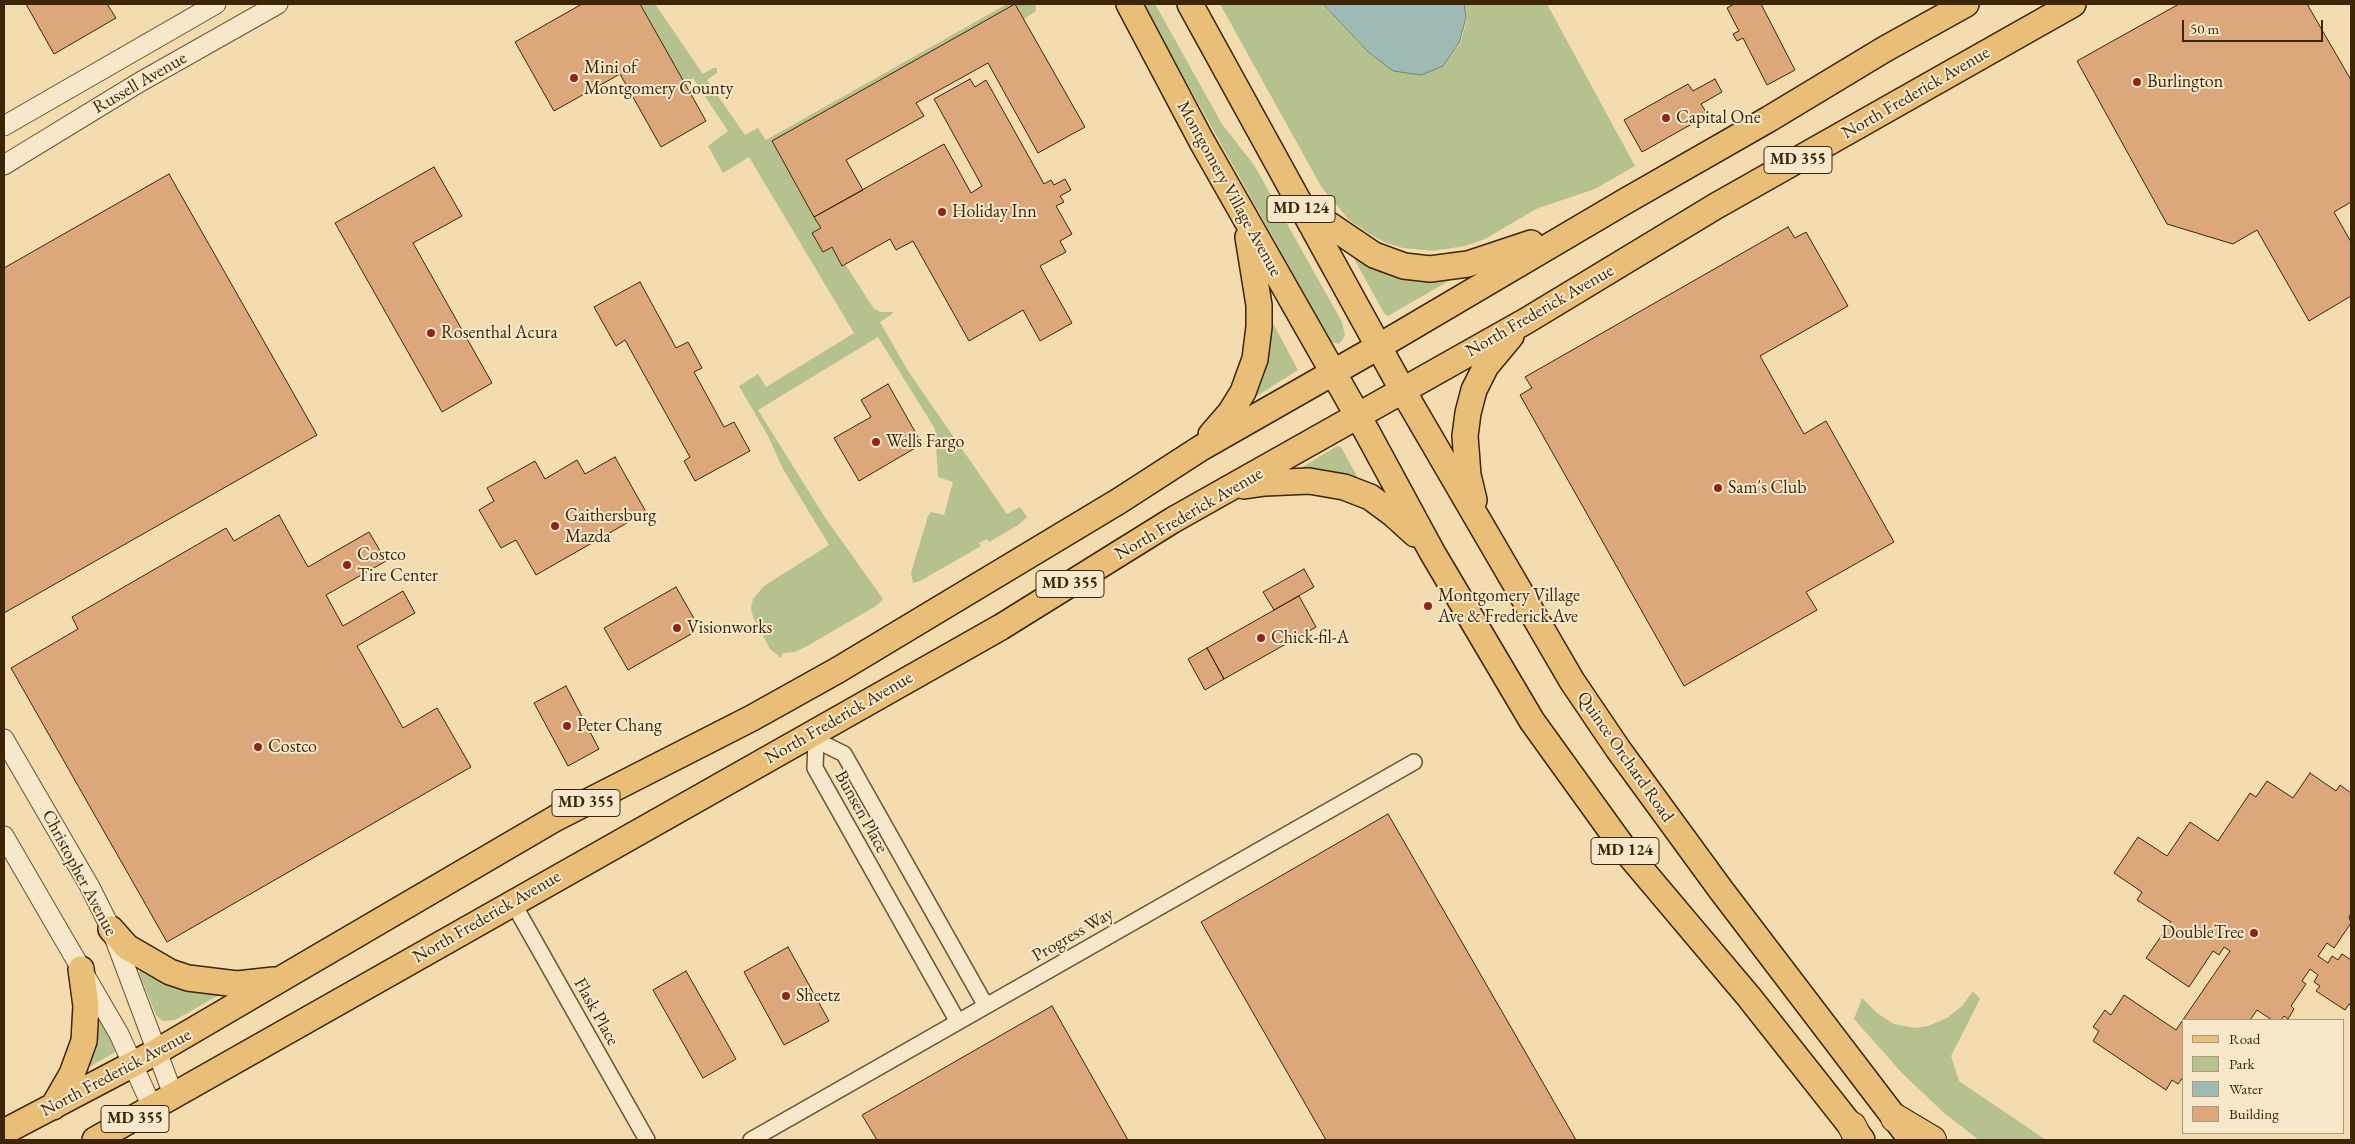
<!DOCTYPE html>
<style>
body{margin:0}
#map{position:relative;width:2355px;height:1144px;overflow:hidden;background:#f2dcb0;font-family:"EB Garamond",serif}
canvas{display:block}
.frame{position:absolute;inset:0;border:5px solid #3c2605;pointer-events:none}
.legend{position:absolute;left:2182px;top:1019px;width:162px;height:115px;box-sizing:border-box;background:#f7e8cc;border:1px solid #ac9a7c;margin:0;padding:6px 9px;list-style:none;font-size:15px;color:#3c2605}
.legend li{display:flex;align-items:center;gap:10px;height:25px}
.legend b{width:25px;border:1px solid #ac9a7c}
.scale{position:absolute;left:2182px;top:20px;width:141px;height:22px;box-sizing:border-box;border:2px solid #3c2605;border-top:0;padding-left:6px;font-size:15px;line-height:18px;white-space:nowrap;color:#3c2605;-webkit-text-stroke:4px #f7e8cc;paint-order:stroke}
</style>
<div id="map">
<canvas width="2355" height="1144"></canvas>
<div class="frame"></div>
<ul class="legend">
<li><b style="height:6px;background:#e9be78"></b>Road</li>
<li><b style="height:14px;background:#b5c290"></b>Park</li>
<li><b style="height:14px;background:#9dbab4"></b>Water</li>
<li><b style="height:14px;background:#dca87b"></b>Building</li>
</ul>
<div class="scale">50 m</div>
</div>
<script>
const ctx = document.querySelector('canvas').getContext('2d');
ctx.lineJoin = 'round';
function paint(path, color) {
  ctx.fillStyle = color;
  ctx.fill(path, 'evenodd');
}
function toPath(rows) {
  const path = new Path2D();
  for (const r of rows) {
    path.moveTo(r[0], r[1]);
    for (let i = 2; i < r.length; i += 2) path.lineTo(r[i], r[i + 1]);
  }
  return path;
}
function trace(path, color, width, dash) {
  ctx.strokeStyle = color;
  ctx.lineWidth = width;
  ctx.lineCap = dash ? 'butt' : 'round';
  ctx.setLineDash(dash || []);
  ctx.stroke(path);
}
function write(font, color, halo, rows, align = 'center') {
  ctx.font = font + ' "EB Garamond",serif';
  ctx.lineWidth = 4;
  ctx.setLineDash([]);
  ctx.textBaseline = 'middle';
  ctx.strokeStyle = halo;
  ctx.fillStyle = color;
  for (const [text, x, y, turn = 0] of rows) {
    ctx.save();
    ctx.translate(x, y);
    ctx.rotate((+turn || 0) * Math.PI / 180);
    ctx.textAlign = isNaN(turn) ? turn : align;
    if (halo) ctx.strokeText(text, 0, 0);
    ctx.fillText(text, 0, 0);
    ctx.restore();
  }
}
const green = toPath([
 [640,4,655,4,703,74,713,68,717,68,717,73,707,80,745,135,758,128,766,140,1007,4,1015,4,772,142,821,228,812,233,823,252,832,247,842,266,845,264,874,309,881,312,893,312,892,314,880,322,908,371,1007,514,1020,507,1027,517,1018,525,989,542,987,539,979,543,981,546,920,581,913,583,911,573,928,516,931,512,944,515,953,482,938,477,935,429,878,337,758,410,824,516,883,599,876,606,809,645,795,652,783,653,781,658,770,649,753,617,751,608,753,599,764,586,829,545,783,469,768,436,739,386,758,374,766,387,854,333,749,157,723,173,708,146,728,131,693,78,684,83],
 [1016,4,1035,4,1036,11,1024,19],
 [1143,4,1155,4,1222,124,1254,165,1342,322,1345,336,1339,344,1332,342,1317,316],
 [1220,4,1322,4,1366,51,1393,71,1421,75,1443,66,1460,44,1467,19,1464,4,1547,4,1635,166,1595,189,1536,209,1485,239,1465,246,1433,251,1403,248,1386,243,1368,233,1349,220,1322,188],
 [1352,255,1452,278,1452,279,1388,316,1384,313],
 [1268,314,1298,370,1249,401],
 [1337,446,1341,447,1359,480,1299,469],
 [142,968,218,993,217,996,175,1020,162,1021,156,1015,139,973],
 [1973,991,1980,999,1951,1056,1959,1081,2046,1140,1979,1140,1944,1113,1902,1073,1854,1019,1862,998,1877,1013,1894,1024,1915,1028,1928,1026,1947,1018,1962,1006],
 [97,1016,117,1051,84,1070]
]);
const water = toPath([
 [1323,4,1464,4,1466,18,1459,43,1443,66,1421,75,1393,71,1367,51,1323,4]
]);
const building = toPath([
 [26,4,107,4,116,18,54,54,26,4],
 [582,4,640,4,706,121,661,147,620,74,554,111,515,42,582,4],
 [1015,4,1085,127,1038,153,988,63,916,103,924,116,846,160,863,190,814,217,772,141,1015,4],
 [1734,4,1761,4,1795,70,1767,85,1743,38,1737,41,1733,34,1739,31,1727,8,1734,4],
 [2179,4,2307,4,2351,80,2351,202,2334,212,2351,242,2351,296,2309,321,2257,230,2233,244,2167,224,2077,61,2179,4],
 [970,79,975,87,986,80,1044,184,1051,180,1054,185,1065,179,1071,190,1060,196,1064,202,1056,206,1072,234,1060,241,1066,252,1040,266,1072,323,1040,341,1023,310,969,341,913,241,896,250,890,239,842,266,832,247,823,252,812,233,821,228,814,217,944,144,971,193,982,186,934,99,970,79],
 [1715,79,1722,92,1701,104,1708,115,1642,152,1624,120,1688,84,1693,91,1715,79],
 [434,167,462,216,413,243,492,383,442,412,335,223,434,167],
 [169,174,317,435,4,613,4,268,169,174],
 [1788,227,1795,238,1806,232,1848,306,1760,356,1804,434,1826,421,1894,542,1806,592,1817,610,1684,686,1520,395,1532,388,1525,377,1788,227],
 [640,282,676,348,688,342,702,368,694,372,724,427,734,422,750,451,695,481,684,461,690,457,625,340,616,346,594,307,640,282],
 [888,384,922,444,859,481,834,438,871,417,861,400,888,384],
 [615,457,646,512,536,575,516,540,501,548,479,510,494,501,487,488,535,461,545,479,577,460,585,474,615,457],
 [279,515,308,567,369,532,386,561,326,595,343,626,403,591,415,613,357,646,403,728,437,708,471,767,167,942,11,668,78,629,72,617,226,528,234,541,279,515],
 [1304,569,1314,587,1274,610,1263,592,1304,569],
 [676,587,696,622,693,633,628,670,604,628,676,587],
 [1299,596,1316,627,1224,679,1207,648,1299,596],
 [1207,648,1224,679,1205,690,1188,659,1207,648],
 [566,686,599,749,568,766,534,703,566,686],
 [2310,773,2336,791,2340,785,2351,793,2351,913,2349,917,2351,923,2334,948,2327,943,2318,956,2328,963,2332,956,2338,960,2342,954,2351,960,2351,1006,2349,1004,2345,1010,2316,991,2320,986,2314,982,2318,975,2310,969,2302,981,2306,984,2291,1006,2294,1009,2288,1019,2284,1016,2281,1020,2272,1020,2257,1010,2250,1020,2184,1020,2184,1076,2178,1084,2172,1080,2166,1090,2093,1041,2099,1031,2093,1027,2105,1010,2111,1015,2124,995,2176,1030,2230,951,2224,947,2219,955,2213,951,2189,987,2146,958,2171,922,2137,900,2142,892,2114,873,2138,837,2167,856,2190,822,2218,841,2250,793,2256,797,2267,781,2293,798,2310,773],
 [1388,814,1576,1140,1326,1140,1201,922,1388,814],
 [788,947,829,1021,784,1045,744,972,788,947],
 [686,971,736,1059,703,1078,653,990,686,971],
 [1052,1006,1128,1140,877,1140,862,1115,1052,1006]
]);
const minor = toPath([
 [513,903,647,1140],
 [958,1022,815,768,816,740,844,754,986,1006],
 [751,1140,1414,762]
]);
const tertiary = toPath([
 [4,126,216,4],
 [4,165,140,82,278,4],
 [4,739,90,887,111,929,174,1097],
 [4,836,119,1034,153,1109]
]);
const primary = toPath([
 [1129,4,1201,140,1367,432,1432,552,1532,721,1625,850,1749,997,1862,1140],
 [1190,4,1403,391,1572,681,1618,749,1721,890,1907,1134],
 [1306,209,1374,255,1404,266,1430,269,1468,264,1531,243],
 [1211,435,1230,413,1243,392,1255,359,1259,327,1259,305,1248,237],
 [1244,486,1265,483,1309,481,1344,487,1370,497,1393,514,1415,534],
 [1474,500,1468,475,1465,436,1468,413,1474,390,1486,366,1511,336],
 [111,929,127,947,170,972,188,978,237,984,274,980],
 [53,1107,72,1074,84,1041,86,1006,81,969],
 [4,1132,156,1052,556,818,752,718,838,670,1119,501,1201,448,1378,347,1624,202,1769,119,1885,49,1966,4],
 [95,1140,1001,627,1173,520,1526,321,1716,206,2073,4]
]);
const motorway = toPath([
 [1895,1118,1932,1140],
 [1852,1126,1859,1140]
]);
const markers = [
 [574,78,5,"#8f2418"],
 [2137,82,5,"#8f2418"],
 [1666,118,5,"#8f2418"],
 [942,212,5,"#8f2418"],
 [431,333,5,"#8f2418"],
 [876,442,5,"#8f2418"],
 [1718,488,5,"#8f2418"],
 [555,526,5,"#8f2418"],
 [347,565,5,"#8f2418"],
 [1428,606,5,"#8f2418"],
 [677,628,5,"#8f2418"],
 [1261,638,5,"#8f2418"],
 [567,726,5,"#8f2418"],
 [258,747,5,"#8f2418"],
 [2254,933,5,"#8f2418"],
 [786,996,5,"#8f2418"]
];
const shields = [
 [1798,160,68],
 [1301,209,68],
 [1070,584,68],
 [586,803,68],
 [1625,851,68],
 [135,1119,68]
];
const shieldNames = [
 ["MD 355",1798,160],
 ["MD 124",1301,209],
 ["MD 355",1070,584],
 ["MD 355",586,803],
 ["MD 124",1625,851],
 ["MD 355",135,1119]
];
const poiNames = [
 ["Mini of",584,68],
 ["Montgomery County",584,89],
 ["Burlington",2147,82],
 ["Capital One",1676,118],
 ["Holiday Inn",952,212],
 ["Rosenthal Acura",441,333],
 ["Wells Fargo",886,442],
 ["Sam's Club",1728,488],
 ["Gaithersburg",565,516],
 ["Mazda",565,537],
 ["Costco",357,555],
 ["Tire Center",357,576],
 ["Montgomery Village",1438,596],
 ["Ave & Frederick Ave",1438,617],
 ["Visionworks",687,628],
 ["Chick-fil-A",1271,638],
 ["Peter Chang",577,726],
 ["Costco",268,747],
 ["DoubleTree",2244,933,"right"],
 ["Sheetz",796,996]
];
const streetNames = [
 ["Russell Avenue",140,83,-30],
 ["North Frederick Avenue",1916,93,-30],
 ["Montgomery Village Avenue",1229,189,61],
 ["North Frederick Avenue",1540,311,-30],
 ["North Frederick Avenue",1189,514,-30],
 ["North Frederick Avenue",839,718,-30],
 ["Quince Orchard Road",1625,757,55],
 ["Bunsen Place",861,812,61],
 ["Christopher Avenue",79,873,62],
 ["North Frederick Avenue",487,917,-30],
 ["Progress Way",1073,935,-30],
 ["Flask Place",596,1012,61],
 ["North Frederick Avenue",116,1073,-28]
];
paint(green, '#b5c290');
paint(water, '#9dbab4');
trace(water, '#767f6e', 1);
paint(building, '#dca87b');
trace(building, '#3c2605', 1);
trace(minor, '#6a5430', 18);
trace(tertiary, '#6a5430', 21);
trace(primary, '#3c2605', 28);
trace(motorway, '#3c2605', 30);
trace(minor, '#f7e8cc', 15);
trace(tertiary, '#f7e8cc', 19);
trace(primary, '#e9be78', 25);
trace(motorway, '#e9be78', 28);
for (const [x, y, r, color] of markers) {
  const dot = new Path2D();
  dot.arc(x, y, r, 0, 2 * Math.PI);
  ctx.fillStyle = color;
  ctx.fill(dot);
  trace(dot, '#f7e8cc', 2);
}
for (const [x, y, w] of shields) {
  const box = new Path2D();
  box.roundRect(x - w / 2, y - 13.5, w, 27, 4);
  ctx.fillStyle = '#f7e8cc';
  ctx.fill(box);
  trace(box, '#3c2605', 1);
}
write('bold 16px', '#3c2605', null, shieldNames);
write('18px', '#3c2605', '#f7e8cc', poiNames, 'left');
write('18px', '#3c2605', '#f7e8cc', streetNames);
</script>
